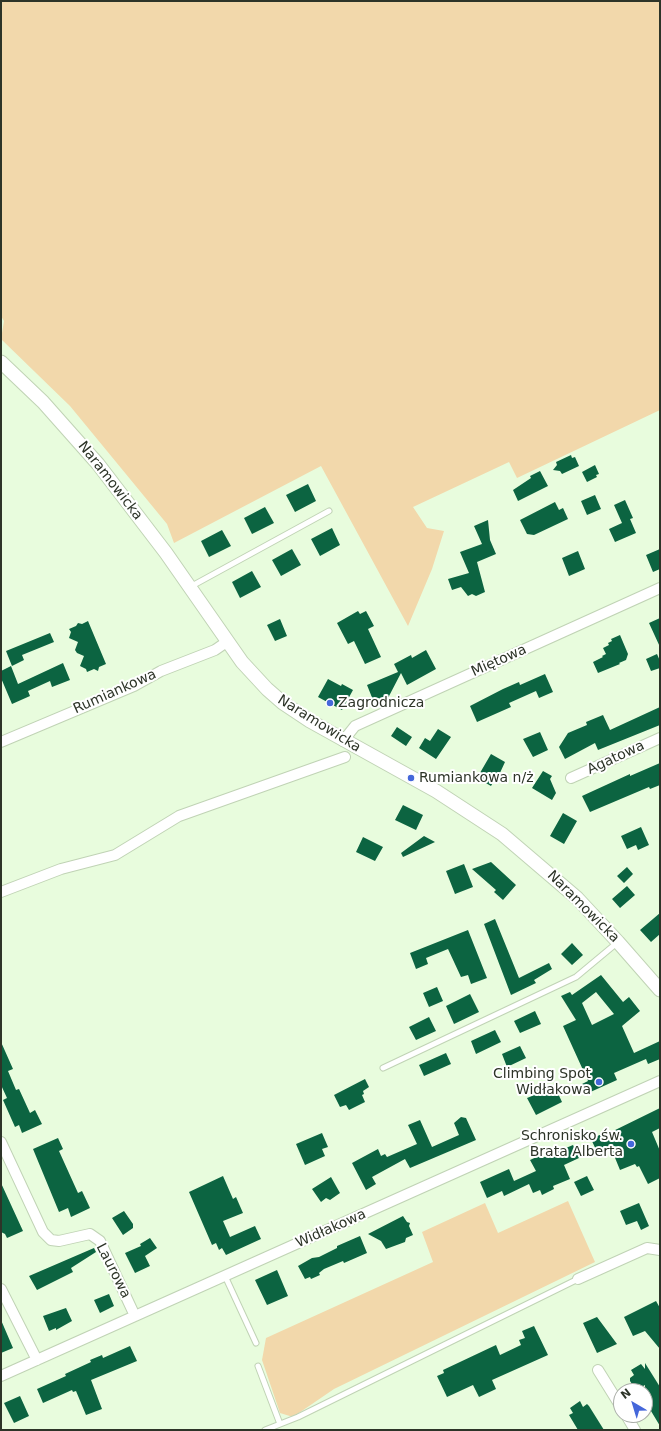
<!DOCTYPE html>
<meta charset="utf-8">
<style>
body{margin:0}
#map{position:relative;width:661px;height:1431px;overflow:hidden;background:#e8fcdd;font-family:"DejaVu Sans",sans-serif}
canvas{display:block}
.frame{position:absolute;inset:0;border:2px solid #2d3428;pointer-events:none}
.north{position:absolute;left:613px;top:1383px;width:40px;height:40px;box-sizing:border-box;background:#fff;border:1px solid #abaea9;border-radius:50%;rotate:322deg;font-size:11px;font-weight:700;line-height:16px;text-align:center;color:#2d3428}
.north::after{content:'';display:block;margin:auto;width:14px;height:18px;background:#4567da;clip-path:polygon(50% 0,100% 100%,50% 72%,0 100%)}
</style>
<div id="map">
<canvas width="661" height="1431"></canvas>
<div class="frame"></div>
<div class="north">N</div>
</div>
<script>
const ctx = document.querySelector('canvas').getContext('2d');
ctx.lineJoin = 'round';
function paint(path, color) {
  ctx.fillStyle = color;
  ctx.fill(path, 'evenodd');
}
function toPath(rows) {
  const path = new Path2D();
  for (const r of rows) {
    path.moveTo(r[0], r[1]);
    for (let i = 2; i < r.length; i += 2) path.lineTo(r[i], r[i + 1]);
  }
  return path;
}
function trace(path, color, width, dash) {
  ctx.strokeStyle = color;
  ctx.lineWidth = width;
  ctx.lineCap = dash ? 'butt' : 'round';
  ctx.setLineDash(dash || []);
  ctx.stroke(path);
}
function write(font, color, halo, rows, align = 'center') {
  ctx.font = font + ' "DejaVu Sans",sans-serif';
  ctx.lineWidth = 4;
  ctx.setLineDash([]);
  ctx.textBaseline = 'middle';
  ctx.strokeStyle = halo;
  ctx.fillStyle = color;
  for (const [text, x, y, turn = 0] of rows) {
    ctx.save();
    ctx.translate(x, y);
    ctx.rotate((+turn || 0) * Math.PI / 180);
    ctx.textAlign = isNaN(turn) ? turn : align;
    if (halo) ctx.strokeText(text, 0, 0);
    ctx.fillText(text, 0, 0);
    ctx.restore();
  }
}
const green = toPath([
 [1,1,660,1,660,410,517,478,509,462,413,507,427,528,444,531,432,569,408,626,321,466,174,543,167,524,70,406,1,339,4,321,1,316],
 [568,1201,595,1262,334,1389,293,1417,280,1413,262,1360,266,1338,433,1262,422,1232,485,1203,498,1233]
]);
const building = toPath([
 [571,455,572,458,575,457,579,466,562,474,560,471,553,470,557,465,556,462],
 [595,465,599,474,596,475,597,477,587,482,582,472],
 [540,471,548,486,518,501,513,490,531,478,530,476],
 [308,484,316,501,295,512,286,495],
 [595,495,601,509,587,515,581,501],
 [625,500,633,518,630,519,636,533,615,542,609,529,622,523,614,505],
 [555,502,559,510,563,508,568,519,534,535,527,534,520,520],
 [265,507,274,523,252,534,244,518],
 [488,520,490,540,496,554,477,562,485,592,476,596,472,594,468,596,461,587,452,590,448,579,469,573,460,552,482,544,474,526],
 [332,528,340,545,320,556,311,539],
 [222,530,231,546,209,557,201,541],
 [292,549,301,565,281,576,272,560],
 [660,549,660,569,653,572,646,555],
 [578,551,585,569,569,576,562,558],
 [252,571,261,587,240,598,232,582],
 [358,611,360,614,366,611,374,626,368,629,381,657,365,664,354,641,348,644,337,623],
 [660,618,660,647,649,623],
 [280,619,287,636,275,641,267,625],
 [88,621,106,664,99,667,98,671,94,669,87,672,86,669,80,666,84,656,77,653,75,650,78,642,69,638,71,632,69,629,76,626,78,623,82,624],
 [50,633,54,642,22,655,24,660,12,666,6,651],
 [620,635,628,654,626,660,619,663,620,664,598,673,593,662,603,657,602,656,606,654,603,648,609,645,608,643,612,641,611,639],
 [426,650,436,669,407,685,401,673,388,698,381,702,379,698,373,700,367,685,398,672,394,664,411,655,412,658],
 [657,654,660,661,660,668,651,671,646,659],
 [63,663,70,680,52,687,50,681,28,691,30,696,12,704,1,678,1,671,11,666,18,684],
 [545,674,553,692,539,698,536,691,509,703,511,707,477,722,470,706,503,689,519,682,520,685],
 [328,679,341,686,342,684,353,690,342,710,318,697],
 [660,707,660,725,598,750,595,743,565,759,559,747,568,733,587,725,586,722,603,715,610,730],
 [397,727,412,737,406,746,391,736],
 [438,729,451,737,436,759,419,748,425,738,430,741],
 [540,732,548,750,533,757,523,739],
 [491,754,505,762,499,775,497,775,491,786,477,778],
 [660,763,660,785,650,789,649,787,590,812,582,796,630,774,630,776],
 [543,771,552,776,550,779,556,793,552,800,532,788],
 [403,805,423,815,416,830,395,820],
 [563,813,577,821,564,844,550,836],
 [641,827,649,845,638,850,636,845,627,849,621,836],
 [424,836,435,842,403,857,401,853],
 [363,837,383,847,375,861,356,852],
 [491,862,516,885,503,900,494,892,496,890,472,869],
 [464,864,473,887,455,894,446,871],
 [627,867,633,874,624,883,617,876],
 [627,886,635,895,620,908,612,899],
 [660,913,660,934,651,942,640,930],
 [495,919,519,978,549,963,552,969,534,980,536,983,511,995,484,924],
 [468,930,487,978,471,984,468,975,461,977,448,949,426,958,428,964,416,969,410,953],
 [572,943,583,955,572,965,561,954],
 [601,975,623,1002,629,997,640,1011,622,1026,634,1053,660,1041,660,1059,648,1064,646,1059,614,1073,617,1080,586,1094,582,1084,588,1081,563,1026,576,1020,561,996,570,992,572,995],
 [596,992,614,1014,592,1025,582,1003],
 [437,987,443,1001,429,1007,423,993],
 [470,994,479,1012,454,1024,446,1006],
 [535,1011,541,1024,520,1033,514,1021],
 [429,1017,436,1031,416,1040,409,1027],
 [495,1030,501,1042,476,1054,471,1041],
 [1,1042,13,1069,8,1071,16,1090,19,1089,30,1113,35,1110,42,1124,22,1133,19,1125,15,1127,3,1100,7,1098,1,1085],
 [520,1046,526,1058,507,1067,502,1054],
 [446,1053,451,1064,424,1076,419,1065],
 [365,1079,369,1087,363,1091,364,1094,362,1095,365,1102,349,1110,346,1105,340,1107,334,1095],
 [542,1082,546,1091,555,1087,562,1102,536,1115,527,1098,532,1096,528,1089],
 [660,1108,660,1128,652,1132,660,1151,660,1178,648,1184,639,1166,637,1167,635,1164,620,1170,611,1148,598,1154,591,1139,604,1133,605,1135],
 [461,1117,466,1118,476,1140,410,1168,405,1159,372,1177,376,1184,366,1190,352,1163,378,1149,381,1156,385,1154,387,1157,417,1144,408,1125,420,1120,432,1147,459,1135,454,1123],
 [322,1133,328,1147,322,1149,325,1156,305,1165,296,1144],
 [58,1138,63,1149,59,1151,78,1193,82,1191,90,1208,71,1217,68,1208,59,1212,33,1149],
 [573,1145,579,1158,564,1165,570,1179,553,1186,554,1189,542,1195,540,1190,533,1193,529,1184,504,1196,502,1191,487,1198,480,1182,509,1169,514,1181,536,1171,530,1160,541,1155,542,1158],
 [223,1176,233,1199,236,1197,243,1213,223,1221,230,1237,255,1226,261,1239,226,1255,222,1248,219,1250,216,1243,212,1245,189,1192],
 [587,1176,594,1190,581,1196,574,1182],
 [331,1177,340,1193,330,1200,326,1198,321,1202,312,1189],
 [1,1183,23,1231,7,1238,5,1234,1,1232],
 [639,1203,649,1226,641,1230,637,1221,626,1225,620,1211],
 [124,1211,133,1224,133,1228,123,1235,112,1218],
 [403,1216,407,1222,410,1223,409,1226,413,1235,406,1238,405,1242,386,1249,381,1241,368,1234],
 [360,1236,367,1253,344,1263,343,1261,324,1269,319,1273,320,1275,311,1279,310,1277,305,1279,298,1266,312,1258,319,1257,337,1248,337,1246],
 [150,1238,157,1248,145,1256,150,1266,135,1273,125,1253,141,1246,140,1244],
 [94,1248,96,1252,71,1268,73,1272,37,1290,29,1276],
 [277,1270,288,1296,267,1305,255,1280],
 [109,1294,114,1306,100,1313,94,1300],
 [656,1301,660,1308,660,1349,645,1331,633,1336,624,1317],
 [66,1308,72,1321,56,1330,56,1328,49,1331,43,1316],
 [597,1317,617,1344,597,1353,583,1323],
 [1,1320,13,1348,1,1353],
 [534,1326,548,1355,492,1380,496,1389,479,1397,473,1385,447,1397,437,1376,444,1373,443,1370,496,1345,500,1355,521,1345,519,1340,525,1338,522,1331],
 [130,1346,137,1361,91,1380,102,1409,86,1415,76,1391,73,1392,72,1390,43,1403,37,1389,66,1376,65,1374,91,1362,90,1360,102,1355,103,1358],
 [645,1363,660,1387,660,1426,645,1401,645,1385,636,1390,630,1381,630,1378,634,1375,631,1370,641,1364,645,1369],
 [20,1396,29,1416,14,1423,4,1403],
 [580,1401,583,1407,587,1404,589,1406,604,1430,578,1430,569,1415,573,1413,570,1408]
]);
const service = toPath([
 [190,587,329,511],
 [383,1068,576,977,618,942],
 [225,1276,256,1343],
 [258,1366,280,1424],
 [265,1430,298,1417,578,1279]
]);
const minor = toPath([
 [343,741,355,726,660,588],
 [1,742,134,686,161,671,215,650,228,641],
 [571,778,660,738],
 [1,892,61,869,115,855,179,816,345,757],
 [1,1142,43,1232,51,1240,59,1241,90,1234,100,1241,135,1316],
 [578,1279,647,1248,660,1250],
 [1,1289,37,1360],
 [598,1370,621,1407],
 [1,1376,660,1081],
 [626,1415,635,1430]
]);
const tertiary = toPath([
 [1,362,43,402,98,464,166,553,242,662,267,689,283,703,310,721,436,791,502,834,577,898,618,942,660,990]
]);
const markers = [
 [330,703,4,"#4567da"],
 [411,778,4,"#4567da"],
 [599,1082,4,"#4567da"],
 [631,1144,4,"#4567da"]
];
const streetNames = [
 ["Naramowicka",110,481,52],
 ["Miętowa",499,661,-24],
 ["Rumiankowa",115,692,-24],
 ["Naramowicka",319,724,32],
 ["Agatowa",616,758,-25],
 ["Naramowicka",583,907,45],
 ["Widłakowa",331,1229,-24],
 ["Laurowa",113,1271,63]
];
const poiNames = [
 ["Zagrodnicza",338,703],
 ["Rumiankowa n/ż",419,778],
 ["Climbing Spot",591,1074,"right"],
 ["Widłakowa",591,1090,"right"],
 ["Schronisko św.",623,1136,"right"],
 ["Brata Alberta",623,1152,"right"]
];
paint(green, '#f2d8ab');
paint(building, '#0c6441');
trace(service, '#c0d3b5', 7);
trace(minor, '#c0d3b5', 12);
trace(tertiary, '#c0d3b5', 15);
trace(service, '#fff', 5);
trace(minor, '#fff', 10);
trace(tertiary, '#fff', 13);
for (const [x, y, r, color] of markers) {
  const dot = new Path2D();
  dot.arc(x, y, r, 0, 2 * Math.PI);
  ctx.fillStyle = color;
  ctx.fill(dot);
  trace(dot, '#fff', 1.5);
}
write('14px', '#2d3428', '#fff', streetNames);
write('14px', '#2d3428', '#fff', poiNames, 'left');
</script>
